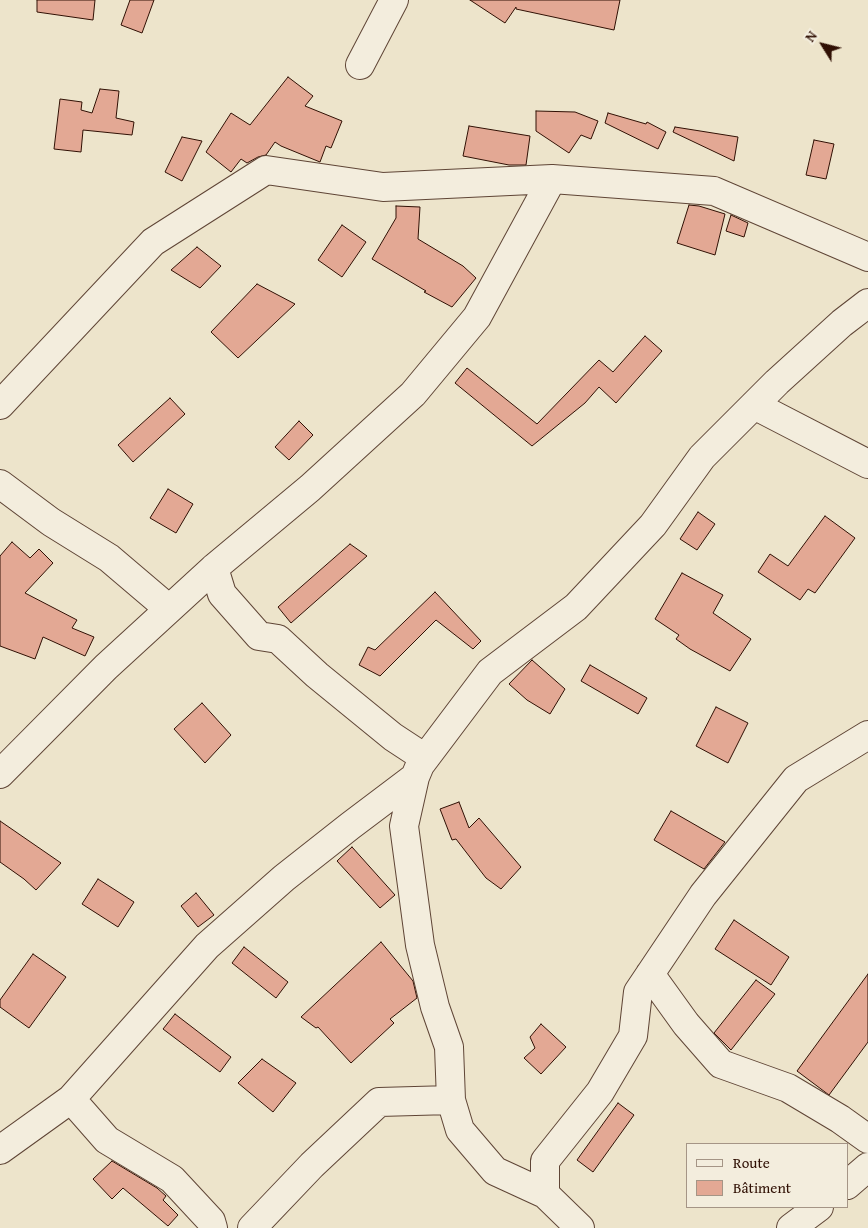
<!DOCTYPE html>
<meta charset="utf-8">
<style>
body{margin:0}
#map{position:relative;width:868px;height:1228px;overflow:hidden;background:#ede4cb;font-family:"Gentium Book Plus",serif}
canvas{display:block}
.legend{position:absolute;left:686px;top:1143px;width:162px;height:65px;box-sizing:border-box;background:#f3eddd;border:1px solid #a59586;margin:0;padding:6px 9px;list-style:none;font-size:15px;color:#301004}
.legend li{display:flex;align-items:center;gap:10px;height:25px}
.legend b{width:25px;border:1px solid #a59586}
.north{position:absolute;left:798px;top:20px;width:50px;height:50px;-webkit-text-stroke:4px #f3eddd;paint-order:stroke;rotate:306deg;font-size:14px;font-weight:700;line-height:20px;text-align:center;color:#301004}
.north::after{content:'';display:block;margin:auto;width:18px;height:22px;background:#301004;clip-path:polygon(50% 0,100% 100%,50% 72%,0 100%)}
</style>
<div id="map">
<canvas width="868" height="1228"></canvas>
<ul class="legend">
<li><b style="height:6px;background:#f3eddd"></b>Route</li>
<li><b style="height:14px;background:#e3a894"></b>Bâtiment</li>
</ul>
<div class="north">N</div>
</div>
<script>
const ctx = document.querySelector('canvas').getContext('2d');
ctx.lineJoin = 'round';
function paint(path, color) {
  ctx.fillStyle = color;
  ctx.fill(path, 'evenodd');
}
function toPath(rows) {
  const path = new Path2D();
  for (const r of rows) {
    path.moveTo(r[0], r[1]);
    for (let i = 2; i < r.length; i += 2) path.lineTo(r[i], r[i + 1]);
  }
  return path;
}
function trace(path, color, width, dash) {
  ctx.strokeStyle = color;
  ctx.lineWidth = width;
  ctx.lineCap = dash ? 'butt' : 'round';
  ctx.setLineDash(dash || []);
  ctx.stroke(path);
}
const building = toPath([
 [37,0,95,0,93,20,37,12,37,0],
 [130,0,154,0,142,33,121,25,130,0],
 [470,0,620,0,614,30,516,9,516,7,505,23,470,0],
 [288,77,313,96,305,106,342,121,331,148,326,146,320,162,281,146,275,142,266,155,258,157,247,163,241,159,231,172,206,152,231,113,250,125,288,77],
 [100,89,119,91,116,118,134,122,132,135,83,130,81,152,54,149,60,99,82,102,81,110,92,113,100,89],
 [536,111,575,112,598,121,591,139,581,135,569,153,536,131,536,111],
 [608,113,646,124,647,122,666,132,658,149,605,123,608,113],
 [469,126,530,136,526,165,509,165,463,156,469,126],
 [675,127,738,137,734,161,673,132,675,127],
 [182,137,202,141,182,181,165,172,182,137],
 [814,140,834,144,826,179,806,175,814,140],
 [689,205,699,206,725,214,715,255,677,243,689,205],
 [396,206,420,207,418,239,463,266,476,278,452,307,424,292,426,291,372,259,396,218,396,206],
 [731,215,748,223,744,237,726,231,731,215],
 [342,225,366,242,342,277,318,260,342,225],
 [197,247,221,266,200,288,171,270,197,247],
 [257,284,295,304,238,358,211,332,257,284],
 [645,336,662,351,616,403,599,387,585,403,532,446,455,383,467,368,537,424,599,360,613,372,645,336],
 [170,398,185,414,133,462,118,445,170,398],
 [299,421,313,435,289,460,275,447,299,421],
 [168,489,193,504,176,533,150,518,168,489],
 [698,512,715,524,697,550,680,539,698,512],
 [825,516,855,538,815,593,808,589,800,600,758,572,770,554,788,566,825,516],
 [12,542,30,558,39,549,53,563,25,593,77,620,72,628,94,637,85,656,43,637,35,659,0,646,0,556,12,542],
 [350,544,367,556,291,623,278,607,350,544],
 [682,573,723,595,713,613,751,639,730,671,690,649,676,639,679,635,655,619,682,573],
 [435,592,481,641,473,649,436,620,380,676,359,665,368,647,375,650,435,592],
 [532,660,565,689,550,714,527,700,509,684,532,660],
 [590,665,647,698,638,714,581,681,590,665],
 [202,703,231,735,205,763,174,729,202,703],
 [716,707,748,723,728,763,696,746,716,707],
 [459,802,469,828,479,818,521,867,501,889,486,878,456,839,452,840,440,809,459,802],
 [671,811,725,842,704,869,654,840,671,811],
 [0,821,61,863,36,890,24,879,0,862,0,821],
 [352,847,395,895,380,908,337,861,352,847],
 [98,879,134,902,118,927,82,904,98,879],
 [196,893,214,915,198,927,181,906,196,893],
 [734,920,789,957,771,985,715,949,734,920],
 [381,942,413,981,417,998,390,1019,394,1023,351,1063,318,1027,316,1028,301,1017,381,942],
 [244,947,288,982,276,998,232,963,244,947],
 [33,954,66,977,29,1028,0,1007,0,1000,33,954],
 [868,974,868,1042,829,1095,797,1071,868,974],
 [756,980,775,994,731,1050,714,1033,756,980],
 [175,1014,231,1057,220,1072,163,1029,175,1014],
 [541,1024,566,1047,541,1074,524,1058,535,1048,530,1037,541,1024],
 [262,1059,296,1083,273,1112,238,1083,262,1059],
 [618,1103,634,1115,593,1172,577,1160,618,1103],
 [112,1161,157,1188,166,1196,163,1200,178,1215,168,1226,123,1188,112,1199,93,1179,112,1161]
]);
const minor = toPath([
 [360,65,394,0],
 [0,405,153,242,266,170,383,187,552,179,714,191,868,257],
 [754,405,868,464],
 [0,484,51,522,109,558,169,609],
 [214,568,222,594,259,636,278,639,317,675,393,737,425,758],
 [0,774,106,667,214,568,310,488,413,394,477,317,552,179],
 [415,777,404,826,420,945,435,1007,449,1047,451,1100,460,1130,495,1171,545,1194],
 [650,974,686,1024,721,1064,788,1088,840,1119,868,1139],
 [71,1099,107,1140,172,1179,211,1221,213,1228],
 [0,1150,71,1099,207,946,284,878,350,826,415,777,420,765,490,672,576,607,653,525,702,457,777,382,842,323,868,303],
 [847,1185,868,1167],
 [252,1228,312,1165,379,1102,451,1100],
 [580,1228,545,1194,545,1161,600,1092,633,1036,638,992,703,895,796,779,868,735],
 [791,1228,819,1207]
]);
paint(building, '#e3a894');
trace(building, '#301004', 1);
trace(minor, '#5f4536', 30);
trace(minor, '#f3eddd', 28);
</script>
